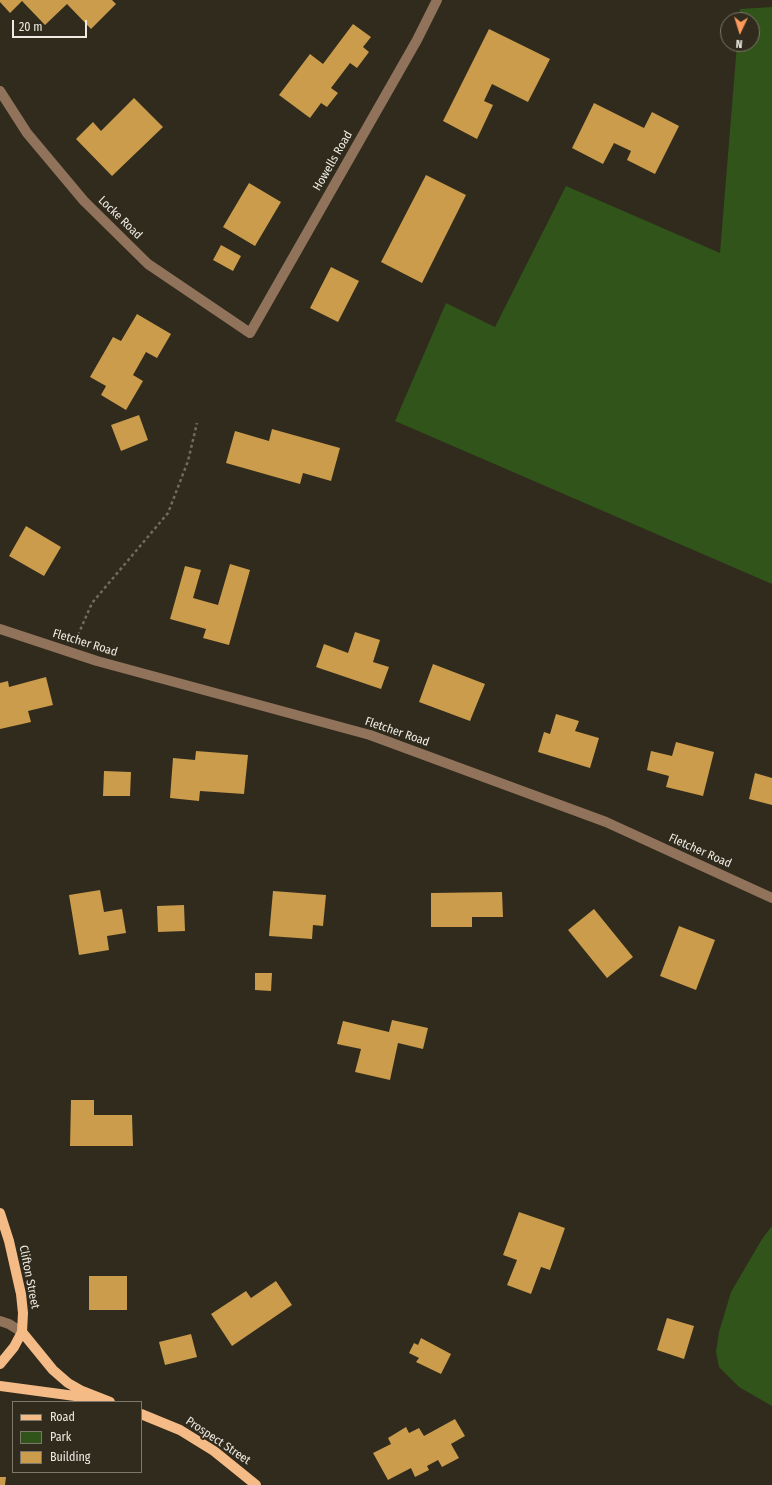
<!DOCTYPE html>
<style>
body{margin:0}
#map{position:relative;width:772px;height:1485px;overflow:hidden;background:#302b1d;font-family:"Fira Sans Condensed",sans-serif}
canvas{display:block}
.legend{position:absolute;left:12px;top:1401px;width:130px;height:72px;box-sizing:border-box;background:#302b1d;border:1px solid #7c776b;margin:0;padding:5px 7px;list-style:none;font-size:12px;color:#edeae1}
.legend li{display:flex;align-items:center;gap:8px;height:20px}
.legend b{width:20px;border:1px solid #7c776b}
.north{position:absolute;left:720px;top:12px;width:40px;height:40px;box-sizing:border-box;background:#302b1d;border:1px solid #7c776b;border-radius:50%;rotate:184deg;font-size:11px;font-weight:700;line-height:16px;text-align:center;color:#edeae1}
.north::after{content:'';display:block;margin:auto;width:14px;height:18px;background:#ff9b5a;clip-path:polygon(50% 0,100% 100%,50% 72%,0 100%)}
.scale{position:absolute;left:12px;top:20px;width:75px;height:18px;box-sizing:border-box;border:2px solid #edeae1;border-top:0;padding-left:5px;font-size:12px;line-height:14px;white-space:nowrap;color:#edeae1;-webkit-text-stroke:3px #302b1d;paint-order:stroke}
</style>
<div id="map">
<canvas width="772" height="1485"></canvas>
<ul class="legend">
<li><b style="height:5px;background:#f5bb86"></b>Road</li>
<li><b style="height:11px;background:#305419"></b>Park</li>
<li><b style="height:11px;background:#ca9c4b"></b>Building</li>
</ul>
<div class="north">N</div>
<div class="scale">20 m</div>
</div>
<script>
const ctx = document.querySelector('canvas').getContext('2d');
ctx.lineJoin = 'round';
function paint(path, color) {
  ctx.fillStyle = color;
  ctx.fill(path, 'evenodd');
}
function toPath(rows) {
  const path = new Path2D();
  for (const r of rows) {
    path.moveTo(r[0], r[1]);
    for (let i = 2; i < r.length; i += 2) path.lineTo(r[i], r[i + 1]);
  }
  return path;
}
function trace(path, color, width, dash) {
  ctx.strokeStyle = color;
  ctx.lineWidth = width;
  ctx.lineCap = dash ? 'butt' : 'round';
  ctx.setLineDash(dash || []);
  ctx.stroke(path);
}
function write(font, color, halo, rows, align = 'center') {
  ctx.font = font + ' "Fira Sans Condensed",sans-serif';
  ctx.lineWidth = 4;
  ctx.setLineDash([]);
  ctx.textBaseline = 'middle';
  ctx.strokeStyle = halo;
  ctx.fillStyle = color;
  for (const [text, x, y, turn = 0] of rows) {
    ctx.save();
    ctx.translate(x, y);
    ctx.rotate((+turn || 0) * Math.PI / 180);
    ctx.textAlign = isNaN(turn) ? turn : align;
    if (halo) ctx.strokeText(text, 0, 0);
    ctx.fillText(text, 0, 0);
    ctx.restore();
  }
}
const green = toPath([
 [772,7,772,584,395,421,446,303,495,327,566,186,720,253,737,44,752,44,752,20,739,20,740,9],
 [772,1226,772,1406,739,1387,719,1367,716,1352,719,1332,731,1292,762,1239]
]);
const building = toPath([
 [0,0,112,0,116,4,91,29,67,4,45,25,22,1,10,13,0,2],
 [353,24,371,37,363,47,369,52,357,68,350,63,331,88,338,93,327,107,321,103,310,118,279,95,310,54,323,64],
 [489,29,550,59,528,102,492,84,484,101,493,105,477,139,443,121],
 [134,98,163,127,112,176,76,139,93,122,101,131],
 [594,103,644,128,652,112,679,126,655,174,627,160,631,151,614,143,603,164,572,148],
 [426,175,466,195,422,283,381,262],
 [249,183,281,202,255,246,223,227],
 [221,245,241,256,233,271,213,260],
 [331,267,359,281,338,322,310,308],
 [137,314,171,334,157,358,146,352,133,375,143,381,126,410,101,395,106,386,90,377,113,337,121,341],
 [139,415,148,440,121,451,111,425],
 [272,429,340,448,331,481,303,473,300,484,226,463,235,431,269,441],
 [26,526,61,547,44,576,9,556],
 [230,564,250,570,229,645,203,638,206,629,170,619,185,566,201,570,193,598,218,605],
 [355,632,380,640,373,662,389,667,381,689,316,667,324,644,348,653],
 [433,664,485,684,470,721,419,702],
 [46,677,53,705,28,711,31,722,0,729,0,683,8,681,9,687],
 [556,714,579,721,575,731,599,738,590,768,538,752,544,732,550,734],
 [676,742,714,752,703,796,666,787,669,776,647,770,651,751,672,756],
 [196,751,248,755,244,794,200,791,199,801,170,798,173,758,195,760],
 [104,771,131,772,130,796,103,796],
 [755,773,772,778,772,805,749,799],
 [100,890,104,912,122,909,126,933,107,936,109,950,79,955,69,895],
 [273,891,326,895,323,926,313,925,312,939,269,936],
 [502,892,503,917,472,917,472,927,431,927,431,893],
 [184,905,185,931,158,932,157,906],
 [594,909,633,957,607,978,568,930],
 [679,926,715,940,696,990,660,976],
 [255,973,272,973,271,991,255,990],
 [392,1020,428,1028,423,1049,398,1043,390,1080,355,1072,361,1049,337,1044,343,1021,389,1032],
 [71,1100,94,1100,94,1115,132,1115,133,1146,70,1146],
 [519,1212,565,1228,550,1270,541,1267,531,1294,507,1285,517,1260,503,1255],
 [89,1276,127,1276,127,1310,89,1310],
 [276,1281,292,1305,232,1346,211,1314,246,1291,251,1298],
 [667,1318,694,1326,684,1359,657,1350],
 [191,1334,197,1357,165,1365,159,1342],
 [421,1338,451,1354,441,1374,416,1362,419,1358,409,1353,414,1343,418,1345],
 [455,1419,465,1436,451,1444,459,1458,442,1467,438,1460,427,1466,429,1470,415,1477,411,1468,388,1480,373,1453,391,1444,388,1438,406,1427,409,1433,419,1428,424,1436],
 [0,1477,6,1477,5,1485,0,1485]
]);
const path = toPath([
 [78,635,92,603,168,513,188,461,197,423]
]);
const minor = toPath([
 [0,91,27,133,84,201,148,264,250,333,417,40,437,0],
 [0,629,97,661,370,735,606,822,772,898],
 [0,1321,9,1324,22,1332]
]);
const major = toPath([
 [0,1213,9,1241,21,1294,23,1313,22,1332,14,1347,0,1364],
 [22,1332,53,1370,68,1383,82,1391,110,1402],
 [0,1386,90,1398],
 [141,1414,180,1430,214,1451,256,1485]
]);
const streetNames = [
 ["Howells Road",333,161,-60],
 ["Locke Road",120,218,44],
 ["Fletcher Road",85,643,17],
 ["Fletcher Road",397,732,19],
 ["Fletcher Road",700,851,24],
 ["Clifton Street",29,1277,79],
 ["Prospect Street",218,1441,34]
];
paint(green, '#305419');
paint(building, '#ca9c4b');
trace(path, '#706c5f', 2.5, [3, 3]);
trace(minor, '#90735a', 10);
trace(major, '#f5bb86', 10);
write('12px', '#edeae1', '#302b1d', streetNames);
</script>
